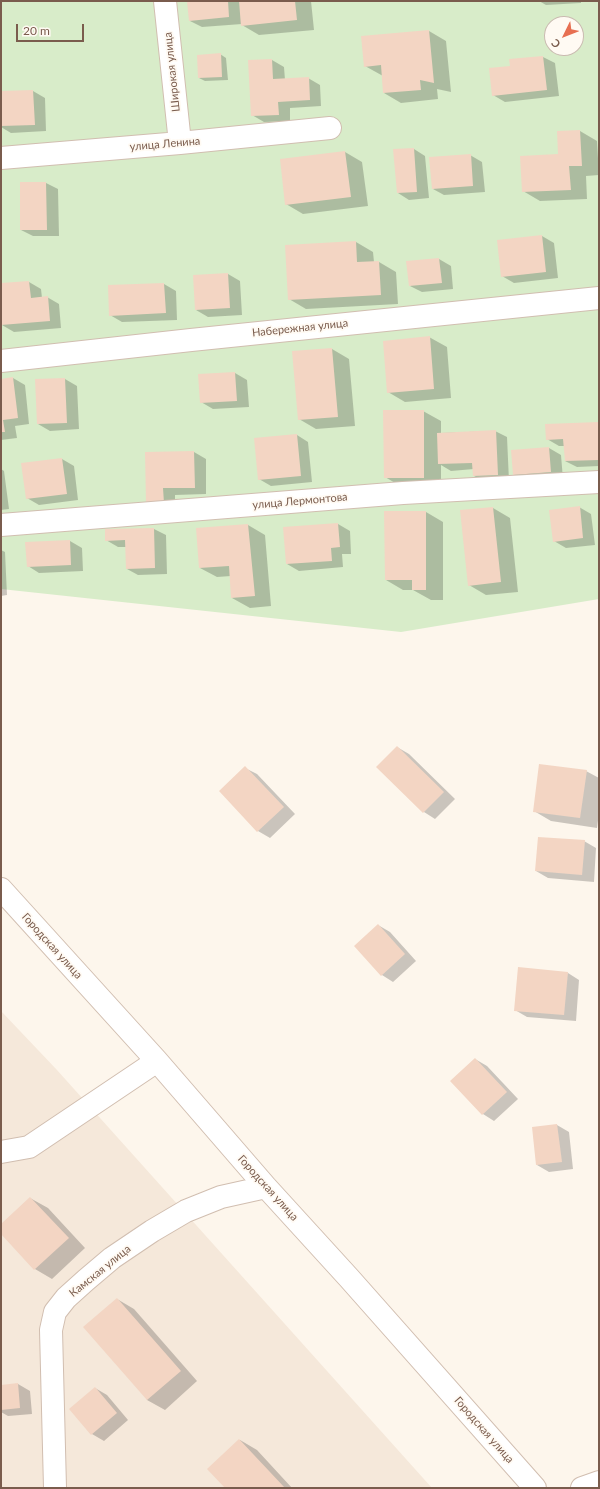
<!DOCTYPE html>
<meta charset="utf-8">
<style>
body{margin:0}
#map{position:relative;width:600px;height:1489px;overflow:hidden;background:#fdf6ec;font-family:Lato,sans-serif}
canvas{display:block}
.frame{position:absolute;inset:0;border:2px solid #7a5c4d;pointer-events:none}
.north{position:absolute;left:544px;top:16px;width:40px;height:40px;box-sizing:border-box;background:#fffaf3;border:1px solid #cabbb1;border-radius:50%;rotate:227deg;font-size:11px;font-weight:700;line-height:16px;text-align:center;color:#7a5c4d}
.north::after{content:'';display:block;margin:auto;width:14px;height:18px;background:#e76f51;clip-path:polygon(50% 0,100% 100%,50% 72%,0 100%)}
.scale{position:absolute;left:16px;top:24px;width:68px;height:18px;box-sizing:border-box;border:2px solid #7a5c4d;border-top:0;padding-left:5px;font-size:12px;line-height:14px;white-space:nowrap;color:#7a5c4d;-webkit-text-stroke:3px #fffaf3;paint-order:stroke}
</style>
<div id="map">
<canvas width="600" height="1489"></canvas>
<div class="frame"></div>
<div class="north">С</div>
<div class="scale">20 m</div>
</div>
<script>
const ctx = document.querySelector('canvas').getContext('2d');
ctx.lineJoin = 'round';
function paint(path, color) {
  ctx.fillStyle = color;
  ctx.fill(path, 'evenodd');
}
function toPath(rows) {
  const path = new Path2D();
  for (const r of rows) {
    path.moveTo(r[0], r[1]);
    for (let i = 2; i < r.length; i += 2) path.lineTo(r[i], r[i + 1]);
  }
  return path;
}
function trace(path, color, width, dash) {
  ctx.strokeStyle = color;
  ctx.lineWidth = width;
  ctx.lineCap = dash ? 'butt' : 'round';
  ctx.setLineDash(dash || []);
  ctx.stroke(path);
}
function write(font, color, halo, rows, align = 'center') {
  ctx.font = font + ' Lato,sans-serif';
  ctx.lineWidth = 3.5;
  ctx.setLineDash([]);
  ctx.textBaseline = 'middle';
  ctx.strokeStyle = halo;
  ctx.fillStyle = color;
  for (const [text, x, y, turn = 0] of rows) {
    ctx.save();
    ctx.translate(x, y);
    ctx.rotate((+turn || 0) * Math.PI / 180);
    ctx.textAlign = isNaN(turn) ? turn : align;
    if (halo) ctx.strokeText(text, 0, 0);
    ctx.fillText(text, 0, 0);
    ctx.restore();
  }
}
const residential = toPath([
 [1,1011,57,1070,432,1488,1,1488]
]);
const green = toPath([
 [1,1,599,1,599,599,401,632,1,589],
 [552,24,576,24,576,48,552,48]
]);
const shadow = toPath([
 [188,1,311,1,314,30,259,35,242,25,242,24,202,27,190,21],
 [539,1,581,1,581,3,546,5],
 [429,31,446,41,451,92,437,89,438,99,401,103,384,93,383,76,365,66],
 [220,54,226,58,228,80,205,81,199,78],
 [543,57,555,63,559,96,505,102,493,95,511,67],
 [272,60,284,67,285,80,308,78,320,85,321,106,290,108,290,121,264,122,252,115],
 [33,91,45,98,46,131,11,133,1,127,1,92],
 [580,131,597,141,599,175,586,176,587,199,540,201,523,191,559,155],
 [414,149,425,156,429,198,409,200,398,193],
 [345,152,362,162,368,206,303,214,286,204],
 [470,155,482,162,485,192,444,195,433,189],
 [21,183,46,183,58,189,59,236,33,236,21,230],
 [542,236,554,243,558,278,514,283,502,276],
 [356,242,373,252,374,262,379,262,396,272,398,304,306,309,289,299,286,246],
 [439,259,451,266,453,289,422,292,410,286],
 [228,274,240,281,242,315,208,317,196,310],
 [29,282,41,289,42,298,47,297,59,304,61,328,14,332,2,325,1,284],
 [164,284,176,291,177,320,122,322,110,315],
 [429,337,447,347,451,398,405,402,388,392],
 [332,349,349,359,355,426,316,429,299,419],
 [235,373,247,380,249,407,213,409,201,402],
 [13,378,25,385,29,424,15,426,17,438,1,440,1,380],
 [65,379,77,386,79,429,50,431,38,424],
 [423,411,441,421,441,433,495,431,507,437,509,481,486,482,474,476,474,469,451,471,441,465,441,487,402,487,385,477],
 [599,423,599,466,577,467,565,461,565,446,559,446,547,439],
 [297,435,308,442,312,482,271,486,259,479],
 [549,448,561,455,563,479,526,481,514,475,512,451],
 [194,452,206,459,206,494,175,495,175,509,147,502],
 [62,459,74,466,78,500,39,505,27,498],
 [1,469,4,471,9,509,1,510],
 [579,507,591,514,595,545,566,548,554,541],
 [493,508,510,518,518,592,486,595,469,585],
 [426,512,443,522,443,600,431,600,413,590,403,590,386,580],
 [338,524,350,531,351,554,342,554,343,567,299,571,287,564],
 [248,525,265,535,271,606,250,608,232,598,231,576,217,577,200,568,197,529],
 [154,529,166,535,167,574,138,575,127,569,126,547,118,547,106,540],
 [70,541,82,548,83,571,39,573,28,566],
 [1,550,5,552,7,595,1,596],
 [397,747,409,754,455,799,435,819,424,812],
 [245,768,257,774,295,814,270,838,258,831,220,791],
 [586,771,599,778,599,813,597,828,551,821,534,811],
 [584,841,596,848,594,882,548,878,536,871],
 [378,925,390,932,416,961,393,982,382,975],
 [568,973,579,980,576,1021,527,1017,515,1010],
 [475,1059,487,1066,518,1099,494,1121,483,1114],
 [557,1125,569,1132,573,1169,549,1172,537,1165],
 [30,1198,48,1208,85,1248,52,1279,35,1269,1,1233,1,1225],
 [117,1299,134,1309,197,1381,165,1410,147,1400],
 [18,1384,30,1391,32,1414,8,1416,1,1412,1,1386],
 [95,1388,107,1395,128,1420,104,1441,92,1434],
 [240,1440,257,1450,292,1488,226,1488]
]);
const building = toPath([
 [187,1,228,1,229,17,189,21],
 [239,1,295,1,297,20,241,26],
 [429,30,434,83,420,80,421,90,383,93,381,65,364,67,361,36],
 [221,53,222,77,198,78,197,55],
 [543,56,547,90,492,96,489,68,510,66,509,59],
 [272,59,273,79,309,77,310,100,278,102,279,115,251,116,248,60],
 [33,90,35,125,1,126,1,91],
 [580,130,582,166,569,166,571,190,522,192,520,156,558,154,557,131],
 [414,148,417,192,397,193,393,149],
 [345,151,351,197,285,205,280,159],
 [471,154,473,186,432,189,429,157],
 [20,182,46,182,47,230,20,230],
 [542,235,546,272,501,277,497,240],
 [356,241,357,262,379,261,381,295,288,300,285,245],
 [439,258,442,283,409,286,406,261],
 [228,273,230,308,195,310,193,275],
 [29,281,31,298,48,296,50,321,1,325,1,283],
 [164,283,166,313,109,316,108,285],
 [430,336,434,389,387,393,383,341],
 [332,348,338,417,298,420,292,351],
 [235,372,237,401,200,403,198,374],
 [13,377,18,418,3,420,5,432,1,432,1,379],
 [65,378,67,423,37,424,35,379],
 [383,410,424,410,424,478,384,478],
 [599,422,599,460,565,461,563,439,546,440,545,424],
 [496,430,498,475,473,476,472,463,438,464,437,433],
 [297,434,301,476,258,480,254,438],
 [549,447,551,472,513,475,511,450],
 [194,451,195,488,163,488,164,503,146,503,145,452],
 [62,458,67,494,26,499,21,463],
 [580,506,583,538,553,542,549,510],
 [493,507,501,582,468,586,460,510],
 [384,511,426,511,426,590,412,590,412,580,385,580],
 [338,523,340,547,331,548,332,561,286,564,283,527],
 [248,524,255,596,231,598,229,566,199,568,196,528],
 [154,528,155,568,126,569,125,540,105,541,105,529],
 [70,540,71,565,27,567,25,542],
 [397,746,444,792,423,813,376,767],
 [539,764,587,770,580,818,533,812],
 [245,766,284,807,257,832,219,791],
 [538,837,585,840,582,875,535,871],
 [378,924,405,954,381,976,354,946],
 [518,967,568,972,564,1015,514,1011],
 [475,1058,507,1092,482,1115,450,1081],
 [557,1124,562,1162,536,1165,532,1127],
 [30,1197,69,1238,34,1270,1,1234,1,1224],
 [117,1298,181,1371,147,1400,83,1327],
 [18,1383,20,1408,1,1410,1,1385],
 [95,1387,117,1413,91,1435,69,1409],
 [239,1439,285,1488,225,1488,207,1469]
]);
const minor = toPath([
 [165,1,180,143],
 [1,158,180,143,330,128],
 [1,361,191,340,599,298],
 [1,525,403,493,599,482],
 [1,889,157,1061,266,1187,349,1278,535,1488],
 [1,1152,29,1147,157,1061],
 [55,1488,51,1330,55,1312,66,1298,86,1280,112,1258,152,1231,186,1211,221,1197,266,1187],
 [582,1488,599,1482]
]);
const streetNames = [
 ["Широкая улица",172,72,-96],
 ["улица Ленина",165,144,-5],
 ["Набережная улица",300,328,-6],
 ["улица Лермонтова",300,501,-5],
 ["Городская улица",52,946,48],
 ["Городская улица",268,1188,48],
 ["Камская улица",100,1271,-39],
 ["Городская улица",484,1430,49]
];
paint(residential, '#f5e8da');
paint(green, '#d8ecc9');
paint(shadow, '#0003');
paint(building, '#f3d5c3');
trace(minor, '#d1beb0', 24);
trace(minor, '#fff', 22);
write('11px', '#7a5c4d', '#fffaf3', streetNames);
</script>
